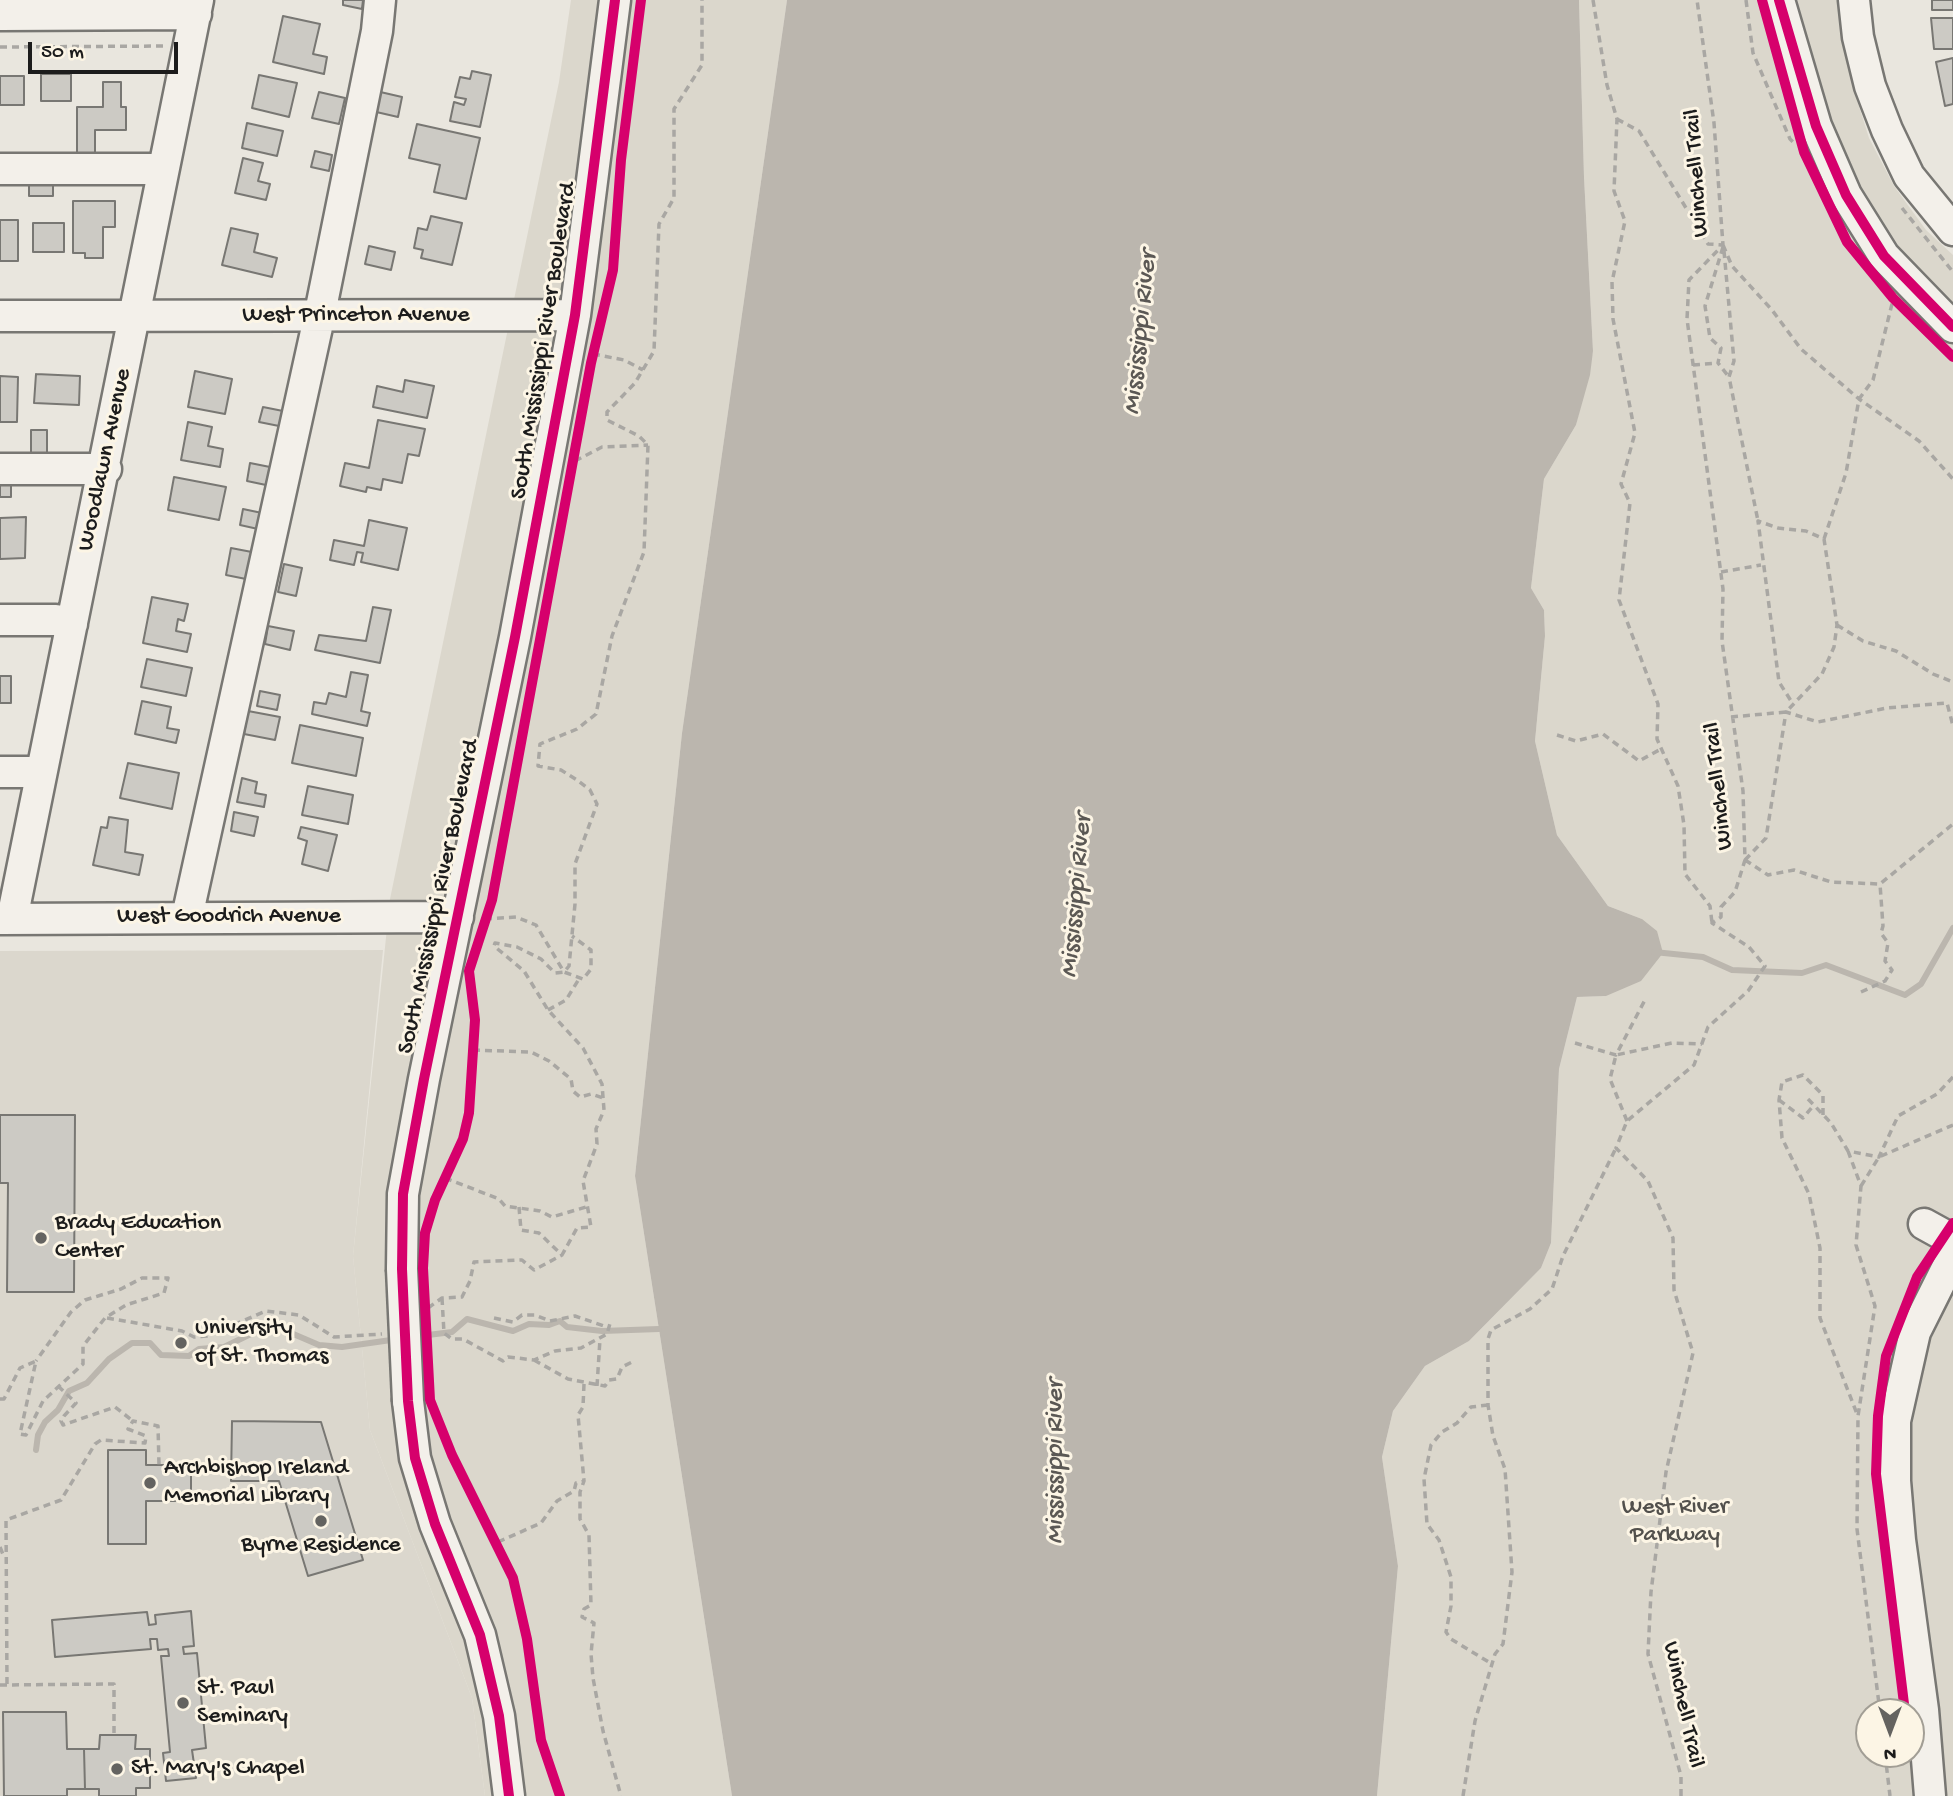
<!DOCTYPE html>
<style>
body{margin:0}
#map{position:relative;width:1953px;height:1796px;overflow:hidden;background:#e9e6de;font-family:"Gochi Hand",sans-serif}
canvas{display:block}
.north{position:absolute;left:1855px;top:1698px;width:70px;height:70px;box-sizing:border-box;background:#fcf5e5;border:2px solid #a29e95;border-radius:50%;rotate:180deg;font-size:19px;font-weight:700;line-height:28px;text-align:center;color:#1c1c1c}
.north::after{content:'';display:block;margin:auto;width:24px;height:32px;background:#646360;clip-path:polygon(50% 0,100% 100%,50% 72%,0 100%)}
.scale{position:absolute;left:28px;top:42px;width:150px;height:32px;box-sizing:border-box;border:4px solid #1c1c1c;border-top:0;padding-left:9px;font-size:21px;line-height:24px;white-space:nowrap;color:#1c1c1c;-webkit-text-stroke:5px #fcf5e5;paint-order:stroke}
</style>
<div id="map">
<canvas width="1953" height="1796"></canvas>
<div class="north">N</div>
<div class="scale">50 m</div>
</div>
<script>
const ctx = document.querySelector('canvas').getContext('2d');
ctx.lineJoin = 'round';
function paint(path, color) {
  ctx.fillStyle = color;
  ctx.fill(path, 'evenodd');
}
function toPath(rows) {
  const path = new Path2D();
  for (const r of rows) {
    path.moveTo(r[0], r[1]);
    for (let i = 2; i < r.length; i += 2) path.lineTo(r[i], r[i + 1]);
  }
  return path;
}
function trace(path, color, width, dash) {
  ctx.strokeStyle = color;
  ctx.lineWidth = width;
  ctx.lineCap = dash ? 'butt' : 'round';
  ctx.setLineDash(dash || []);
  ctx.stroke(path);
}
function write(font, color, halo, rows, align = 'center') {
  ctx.font = font + ' "Gochi Hand",sans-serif';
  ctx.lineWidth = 6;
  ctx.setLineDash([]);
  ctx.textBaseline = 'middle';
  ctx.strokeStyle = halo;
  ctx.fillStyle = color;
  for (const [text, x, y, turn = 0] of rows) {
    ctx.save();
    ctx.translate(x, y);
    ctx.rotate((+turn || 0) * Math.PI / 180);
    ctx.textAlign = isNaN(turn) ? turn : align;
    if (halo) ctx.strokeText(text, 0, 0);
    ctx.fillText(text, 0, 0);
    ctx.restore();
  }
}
const built = toPath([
 [383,950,353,1256,370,1430,472,1698,485,1796,0,1796,0,951]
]);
const green = toPath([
 [571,0,787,0,682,733,635,1176,732,1796,485,1796,472,1698,370,1430,353,1256,390,899,559,82],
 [1579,0,1842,0,1853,87,1869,138,1894,186,1926,230,1953,255,1953,1796,1377,1796,1398,1566,1382,1457,1393,1411,1425,1366,1469,1341,1541,1268,1551,1243,1559,1069,1577,997,1606,996,1642,919,1608,906,1557,835,1535,741,1545,636,1544,610,1531,588,1544,479,1576,425,1593,351,1584,177],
 [1869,1712,1911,1712,1911,1754,1869,1754]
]);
const water = toPath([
 [787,0,1579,0,1584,177,1593,351,1590,375,1576,425,1544,479,1531,588,1544,610,1545,636,1535,741,1557,835,1608,906,1642,919,1657,931,1663,953,1641,981,1606,996,1577,997,1559,1069,1551,1243,1541,1268,1469,1341,1425,1366,1393,1411,1382,1457,1398,1566,1377,1796,732,1796,635,1176,682,733]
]);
const stream = toPath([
 [1654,952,1703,957,1732,970,1802,973,1826,965,1905,995,1921,984,1953,928],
 [412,1337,452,1332,467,1319,513,1331,529,1324,549,1325,560,1321,567,1327,602,1331,659,1329],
 [36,1450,38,1435,45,1422,58,1410,69,1391,87,1383,109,1359,132,1343,150,1343,161,1355,189,1356,199,1349,224,1347,257,1331,284,1330,319,1345,342,1347,398,1339]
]);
const building = toPath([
 [343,0,363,0,362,9,343,5,343,0],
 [1932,0,1953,0,1953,10,1932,10,1932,0],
 [283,16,320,24,313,54,327,57,324,74,273,62,283,16],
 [1931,18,1953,18,1953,49,1934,49,1931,18],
 [1953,58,1953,104,1945,106,1936,62,1953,58],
 [472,71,491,75,480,127,450,121,454,102,464,105,466,99,455,97,460,77,470,79,472,71],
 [41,74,71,74,71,101,41,101,41,74],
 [259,75,297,83,289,117,252,108,259,75],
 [0,76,24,76,24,105,0,105,0,76],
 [103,82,121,82,121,107,126,107,126,130,95,130,95,157,77,157,77,107,103,107,103,82],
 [376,91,402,97,398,117,372,111,376,91],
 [319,92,345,98,339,124,312,118,319,92],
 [247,123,283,131,277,156,242,148,247,123],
 [417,124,480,138,466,199,434,192,440,165,409,158,417,124],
 [315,151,332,155,329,171,311,167,315,151],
 [243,158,263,163,258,181,270,184,266,200,235,193,243,158],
 [29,177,53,177,53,196,29,196,29,177],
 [73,201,115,201,115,227,103,227,103,258,85,258,85,253,73,253,73,201],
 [431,216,462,223,452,265,421,258,423,250,414,248,418,228,427,230,431,216],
 [0,220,18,220,18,261,0,261,0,220],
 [33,223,64,223,64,252,33,252,33,223],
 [231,228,258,234,254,252,277,258,272,277,222,265,231,228],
 [369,246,395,252,391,270,365,264,369,246],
 [195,371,232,379,225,414,188,407,195,371],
 [36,374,80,376,79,405,34,403,36,374],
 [0,376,18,377,17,422,0,422,0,376],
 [405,380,434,386,427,418,373,407,377,386,403,392,405,380],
 [263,407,283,411,279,426,259,422,263,407],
 [378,420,425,429,419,456,408,454,402,483,383,479,381,490,367,487,366,492,340,486,345,463,369,468,378,420],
 [188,422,212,427,208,446,223,449,220,467,181,460,188,422],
 [31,430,47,430,47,455,31,455,31,430],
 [250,463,270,467,266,485,247,481,250,463],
 [0,477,11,478,11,497,0,497,0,477],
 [174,477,226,487,219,520,168,510,174,477],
 [243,509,262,513,258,529,240,525,243,509],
 [26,517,25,558,0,559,0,518,26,517],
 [369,520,407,528,398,570,361,562,363,553,357,552,354,565,330,560,334,540,364,546,369,520],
 [231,548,257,553,251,580,226,575,231,548],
 [284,564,302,568,296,596,278,592,284,564],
 [152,597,188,604,184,621,178,619,176,631,191,634,187,652,143,643,152,597],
 [373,607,391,610,380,663,315,650,319,635,366,641,373,607],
 [268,626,294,631,290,650,265,644,268,626],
 [147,659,192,668,186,696,141,687,147,659],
 [351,672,368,675,361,711,370,713,367,726,312,714,314,702,326,704,329,693,346,697,351,672],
 [0,676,11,676,11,703,0,703,0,676],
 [260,691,280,695,277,710,257,706,260,691],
 [142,701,171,707,167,728,179,730,176,743,135,734,142,701],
 [248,711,280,717,275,740,244,734,248,711],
 [300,725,363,738,356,776,292,763,300,725],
 [128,763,179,773,172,809,120,798,128,763],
 [242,778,257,782,255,793,266,795,264,807,237,802,242,778],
 [308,786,353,795,348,824,302,815,308,786],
 [234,812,258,817,254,836,231,831,234,812],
 [109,817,128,820,125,852,143,855,139,875,93,865,101,827,107,828,109,817],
 [301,827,337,835,328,871,302,864,307,841,298,838,301,827],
 [0,1115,75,1115,74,1292,7,1292,8,1183,0,1183,0,1115],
 [232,1421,321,1422,363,1560,308,1576,279,1481,231,1481,232,1421],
 [108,1450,146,1450,146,1465,191,1465,191,1501,146,1501,146,1544,108,1544,108,1450],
 [191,1611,194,1646,183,1647,184,1654,197,1653,206,1748,192,1750,196,1778,166,1781,163,1753,170,1752,161,1656,169,1656,168,1649,158,1650,157,1639,150,1639,151,1649,55,1657,52,1620,147,1612,149,1625,156,1624,155,1615,191,1611],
 [3,1712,66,1712,67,1749,84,1749,85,1789,67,1789,67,1796,4,1796,3,1712],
 [100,1735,136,1735,135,1749,150,1749,150,1788,136,1788,136,1796,99,1796,99,1789,85,1789,84,1749,99,1749,100,1735]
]);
const path = toPath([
 [1593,0,1607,85,1617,119,1614,191,1625,221,1612,282,1613,319,1635,433,1621,484,1630,503,1619,600,1658,704,1657,739,1678,786,1684,825,1685,874,1710,906,1712,923],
 [1746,0,1753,53,1790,139,1796,145],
 [0,47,166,46],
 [1617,119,1639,131,1708,244,1723,245],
 [1902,208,1953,272],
 [1723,245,1732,266,1772,310,1801,349,1859,399,1919,441,1953,479],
 [1723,247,1705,306,1710,338,1721,348,1718,363,1729,377],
 [1724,251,1734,361,1729,377,1758,521],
 [593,354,624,360,643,370],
 [1693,365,1718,363],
 [575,461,602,447,648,445],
 [1824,539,1846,473,1859,399,1873,380,1893,300],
 [1721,572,1761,565],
 [1837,625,1863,641,1896,651,1933,674,1953,682],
 [1731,717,1786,712,1822,674,1834,647,1837,625,1824,539,1806,531,1778,528,1758,521,1779,682,1793,704],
 [1557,735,1576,741,1603,734,1639,761,1661,749],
 [1745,860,1766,838,1786,712,1818,722,1887,708,1947,703,1953,726],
 [1745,860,1768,875,1794,870,1831,882,1880,884,1953,824],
 [485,919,516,917,536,925,564,972,583,979,591,969,591,950,572,936],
 [1861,992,1885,981,1892,970,1885,961,1888,943,1881,933,1883,926,1880,884],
 [548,1010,566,1000,579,979],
 [1575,1043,1616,1055,1646,998],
 [473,1050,531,1052,549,1061,571,1079,573,1091,580,1097,591,1094,603,1098],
 [1808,1099,1831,1123,1848,1151,1879,1157,1898,1116,1937,1094,1953,1077],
 [1779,1100,1803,1118,1813,1106],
 [1823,1115,1823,1095,1803,1075,1782,1082,1779,1100,1782,1138,1809,1194,1820,1248,1820,1318,1857,1414],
 [1627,1121,1610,1079,1616,1055,1672,1043,1702,1044],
 [1848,1151,1861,1186,1856,1245,1875,1306,1858,1416,1857,1529,1880,1712],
 [445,1178,499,1199,505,1206,540,1211,552,1217,586,1207],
 [1861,1186,1879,1157,1953,1125],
 [519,1207,521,1230,539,1233,562,1255,577,1228,591,1227,583,1181,597,1144,596,1129,604,1110,602,1084,583,1048,548,1010,524,971,494,946,495,943,517,947,541,959,555,973,564,972,569,966,575,904,575,864,597,804,590,790,577,780,561,770,538,766,540,744,577,729,596,714,612,636,644,552,648,445,639,436,607,420,607,412,635,383,654,351,659,224,674,198,674,109,702,65,702,0],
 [442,1298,444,1333,452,1339,463,1339,503,1361,508,1357,534,1360,555,1351,581,1348,607,1334,611,1320],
 [428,1308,442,1298,462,1297,470,1281,474,1262,522,1260,534,1270,562,1255],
 [107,1318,182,1331,194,1337,207,1336,266,1311,299,1315,334,1337,382,1334],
 [494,1318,513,1322,522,1315,535,1315,550,1321,575,1316,610,1328],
 [534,1360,568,1379,605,1386,609,1380,617,1379,622,1367,632,1362],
 [584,1384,583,1407,578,1415,584,1481,580,1492,580,1519,589,1535,591,1605,584,1609,582,1617,594,1623,591,1654,593,1678,603,1731,621,1796],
 [58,1386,76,1403,64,1416,61,1421,63,1425,115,1407,133,1421],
 [597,1386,600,1339],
 [0,1399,4,1399,20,1368,36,1361,20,1434,26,1435,43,1401,83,1364,83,1346,105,1318,126,1305,164,1293,168,1278,142,1278,121,1289,85,1300,71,1312,36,1361],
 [1488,1405,1471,1407,1457,1423,1442,1432,1431,1445,1424,1479,1427,1524,1439,1540,1451,1577,1451,1606,1446,1632,1451,1639,1492,1664],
 [498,1542,541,1523,557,1501,574,1491,576,1483,584,1481],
 [0,1547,4,1557],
 [7,1684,6,1520,61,1500,95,1444,101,1440,145,1443,146,1436,128,1429,133,1421,158,1426,159,1465],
 [0,1685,114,1684,114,1735],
 [1885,1754,1890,1796],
 [1463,1796,1475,1721,1495,1654,1503,1644,1512,1572,1505,1469,1493,1436,1488,1405,1488,1339,1491,1330,1530,1309,1552,1289,1563,1256,1616,1148],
 [1681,1796,1681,1776,1648,1654,1651,1592,1666,1472,1693,1353,1674,1290,1673,1238,1648,1181,1616,1148,1627,1121,1694,1065,1708,1027,1748,991,1765,966,1749,947,1712,923,1721,917,1721,907,1735,892,1745,860,1743,791,1722,641,1723,589,1687,319,1689,280,1723,245,1714,123,1697,0]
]);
const minor = toPath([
 [1779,0,1816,126,1846,195,1884,256,1953,327],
 [1854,0,1858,37,1870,86,1887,130,1909,176,1953,230],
 [0,15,196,14],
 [0,169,163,169],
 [0,316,575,315],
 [0,469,106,469],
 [0,620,56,620,72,624],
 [0,772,40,772],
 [187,917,319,318,377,31,380,0],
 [0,919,458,917],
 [12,919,198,0],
 [1924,1224,1953,1240],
 [402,1269,403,1194,424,1079,515,637,575,315,615,0],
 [408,1401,415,1458,435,1524,480,1635,499,1716,509,1796],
 [1930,1796,1923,1710,1900,1540,1895,1481,1895,1421,1915,1332,1953,1256]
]);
const minorBridge = toPath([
 [402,1269,408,1401]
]);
const cycleway = toPath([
 [1762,0,1804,152,1847,242,1893,298,1953,357],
 [1779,0,1816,126,1846,195,1884,256,1953,327],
 [1905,1712,1876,1474,1878,1416,1886,1356,1917,1277,1953,1223],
 [509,1796,499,1716,480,1635,435,1524,415,1458,408,1401,402,1269,403,1194,424,1079,515,637,575,315,615,0],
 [560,1796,541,1740,527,1639,513,1578,452,1455,430,1400,423,1268,425,1233,435,1200,463,1139,469,1113,475,1020,469,971,492,900,591,363,613,270,621,160,641,0]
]);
const markers = [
 [41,1238,7,"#646360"],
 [181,1343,7,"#646360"],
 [150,1483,7,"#646360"],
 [321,1521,7,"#646360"],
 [183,1703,7,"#646360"],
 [117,1769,7,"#646360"]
];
const streetNames = [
 ["Winchell Trail",1698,173,-94],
 ["West Princeton Avenue",356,316],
 ["South Mississippi River Boulevard",545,341,-81],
 ["Woodlawn Avenue",106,460,-78],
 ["Winchell Trail",1720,786,-96],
 ["South Mississippi River Boulevard",440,897,-78],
 ["West Goodrich Avenue",229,917],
 ["Winchell Trail",1682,1705,78]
];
const poiNames = [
 ["Brady Education",55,1224],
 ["Center",55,1252],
 ["University",195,1329],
 ["of St. Thomas",195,1357],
 ["Archbishop Ireland",164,1469],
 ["Memorial Library",164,1497],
 ["Byrne Residence",321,1546,"center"],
 ["St. Paul",197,1689],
 ["Seminary",197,1717],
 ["St. Mary's Chapel",131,1769]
];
const parkNames = [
 ["West River",1675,1508],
 ["Parkway",1675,1536]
];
const waterNames = [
 ["Mississippi River",1142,333,-84],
 ["Mississippi River",1078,896,-85],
 ["Mississippi River",1057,1462,-90]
];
paint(built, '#dbd7cd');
paint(green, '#dbd7cc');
paint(water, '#bbb6ae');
trace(stream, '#bbb6ae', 6);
paint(building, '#cccac4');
trace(building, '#787773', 2);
trace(minor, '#787773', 35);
trace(path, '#a9a7a3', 3.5, [7, 5]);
trace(minor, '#f3f0ea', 30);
trace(minorBridge, '#787773', 35, []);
trace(minorBridge, '#f3f0ea', 30);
trace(cycleway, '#d6006c', 10);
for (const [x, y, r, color] of markers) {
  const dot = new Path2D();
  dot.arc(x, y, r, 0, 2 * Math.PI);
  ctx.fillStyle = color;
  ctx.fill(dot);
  trace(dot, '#fcf5e5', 2.5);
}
write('24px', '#1c1c1c', '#fcf5e5', streetNames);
write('24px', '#1c1c1c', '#fcf5e5', poiNames, 'left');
write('24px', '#52504c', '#fcf5e5', parkNames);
write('italic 26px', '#5b5854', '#fcf5e5', waterNames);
</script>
